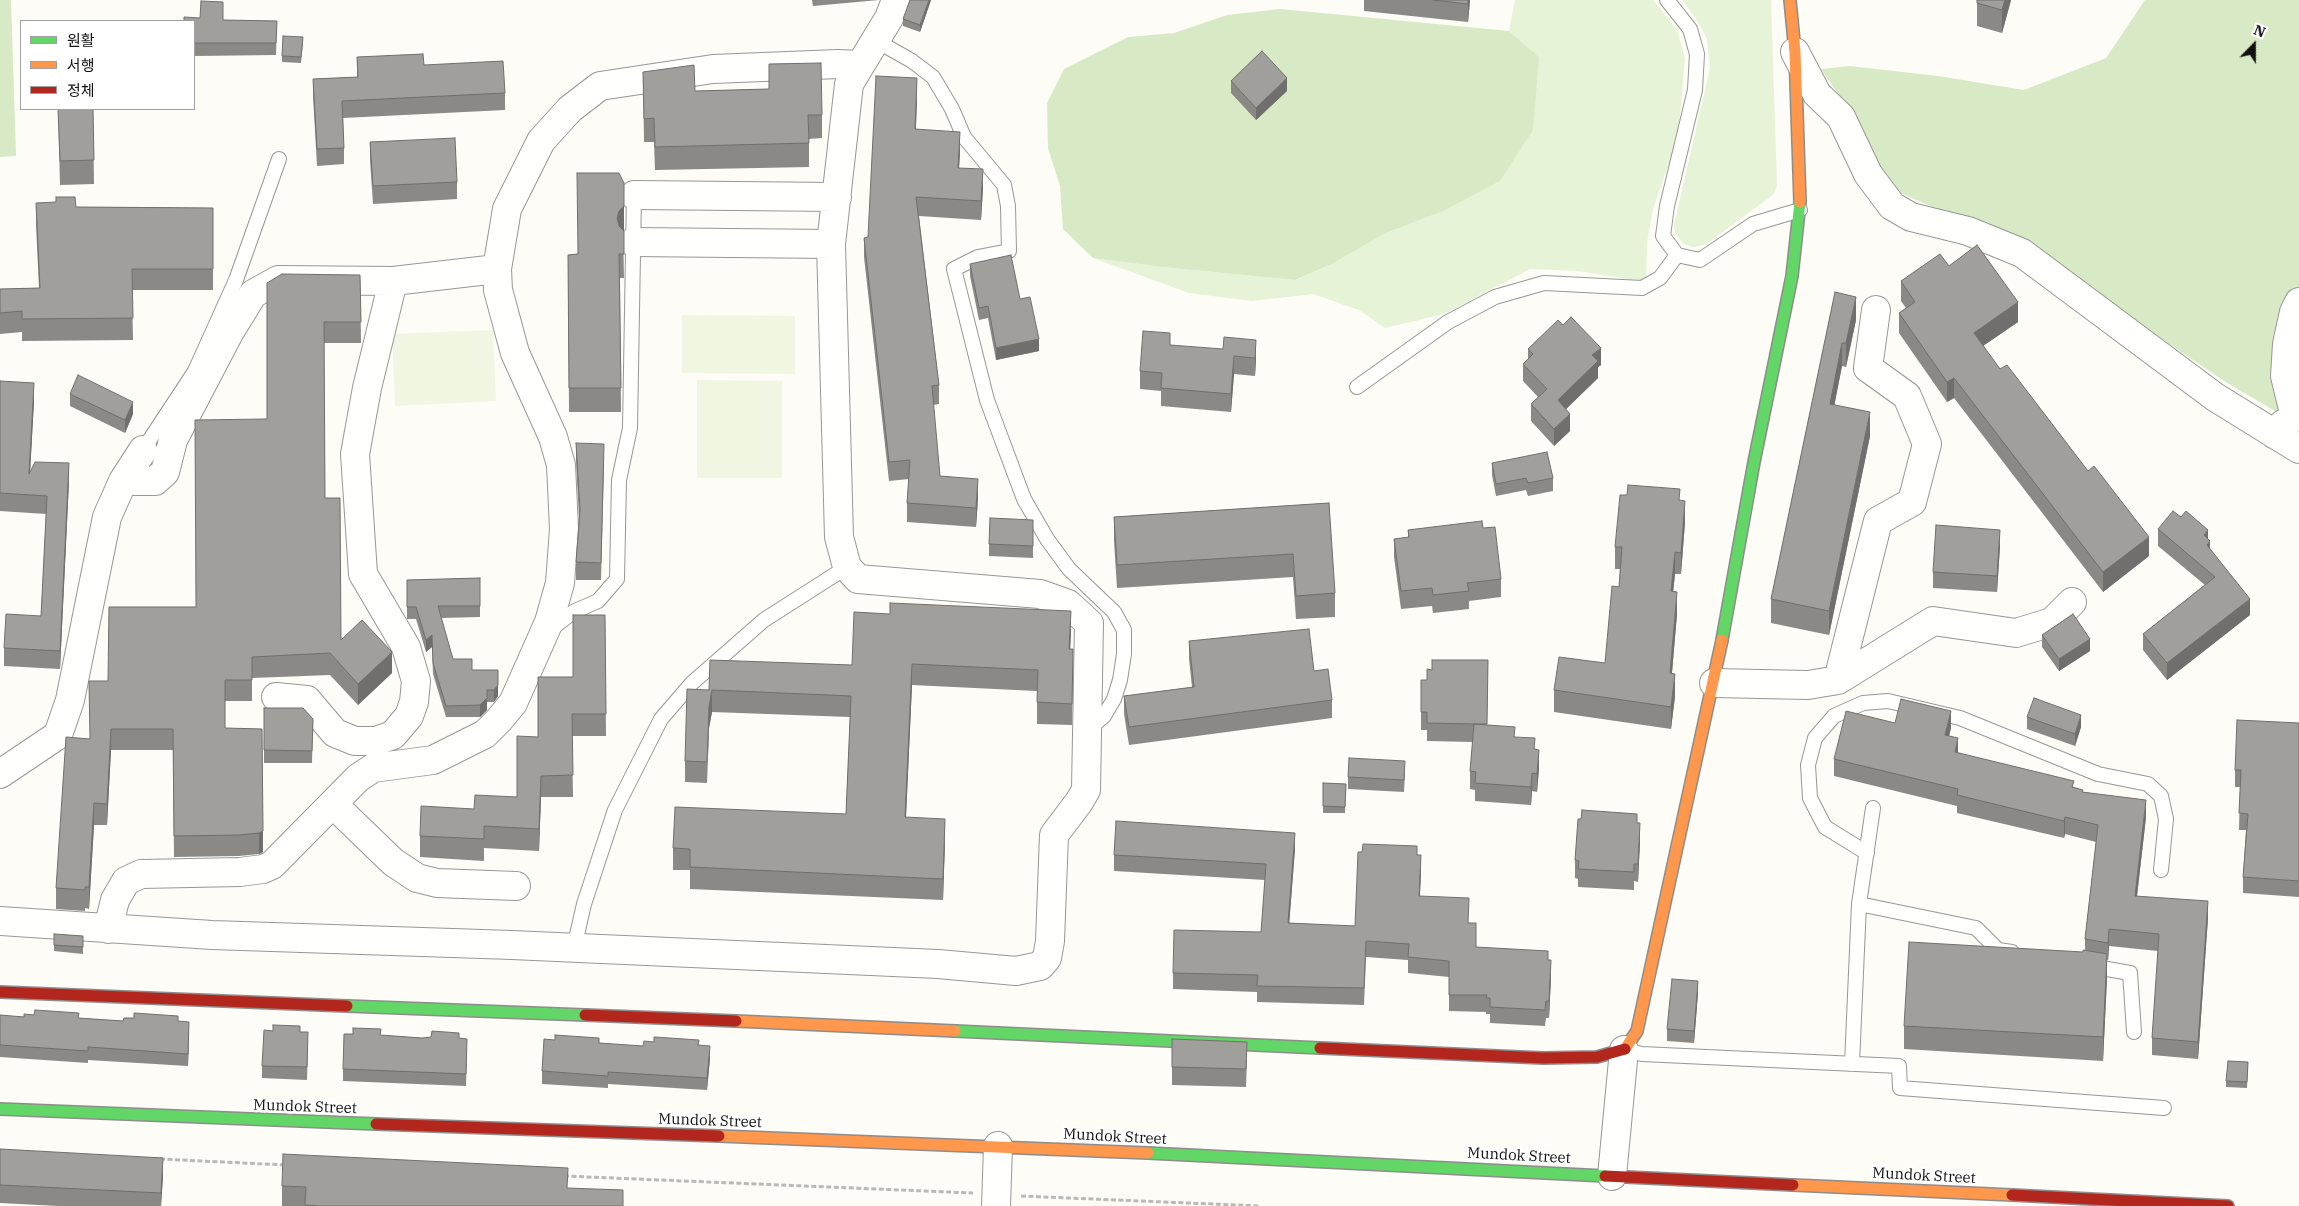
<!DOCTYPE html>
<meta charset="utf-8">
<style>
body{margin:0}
#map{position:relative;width:2299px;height:1206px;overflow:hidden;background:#fdfcf7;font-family:"IBM Plex Serif","Noto Sans KR",serif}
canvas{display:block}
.legend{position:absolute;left:20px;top:20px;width:175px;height:90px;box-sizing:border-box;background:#fff;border:1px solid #a0a0a0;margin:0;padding:6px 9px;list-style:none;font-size:15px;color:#111}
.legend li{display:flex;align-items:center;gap:10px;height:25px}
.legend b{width:25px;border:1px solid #a0a0a0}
.north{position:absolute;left:2229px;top:20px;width:50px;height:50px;-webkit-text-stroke:4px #fff;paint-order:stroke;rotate:22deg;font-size:14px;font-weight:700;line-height:20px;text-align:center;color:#111}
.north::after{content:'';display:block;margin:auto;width:18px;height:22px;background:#111;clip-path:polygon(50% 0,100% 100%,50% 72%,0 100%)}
</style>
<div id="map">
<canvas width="2299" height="1206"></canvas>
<ul class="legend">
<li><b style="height:6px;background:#63d668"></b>원활</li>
<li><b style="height:6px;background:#ff974d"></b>서행</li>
<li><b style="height:6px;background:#b3261e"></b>정체</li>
</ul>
<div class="north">N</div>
</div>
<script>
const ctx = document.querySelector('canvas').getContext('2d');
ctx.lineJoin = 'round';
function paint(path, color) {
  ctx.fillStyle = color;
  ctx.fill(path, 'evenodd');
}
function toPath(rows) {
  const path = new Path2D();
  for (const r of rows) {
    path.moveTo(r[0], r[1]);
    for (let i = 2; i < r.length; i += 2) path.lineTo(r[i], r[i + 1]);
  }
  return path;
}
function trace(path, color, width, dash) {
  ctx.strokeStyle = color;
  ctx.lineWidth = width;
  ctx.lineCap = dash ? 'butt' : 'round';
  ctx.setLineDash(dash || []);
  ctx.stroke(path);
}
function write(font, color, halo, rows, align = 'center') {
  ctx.font = font + ' "IBM Plex Serif",serif';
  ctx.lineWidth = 5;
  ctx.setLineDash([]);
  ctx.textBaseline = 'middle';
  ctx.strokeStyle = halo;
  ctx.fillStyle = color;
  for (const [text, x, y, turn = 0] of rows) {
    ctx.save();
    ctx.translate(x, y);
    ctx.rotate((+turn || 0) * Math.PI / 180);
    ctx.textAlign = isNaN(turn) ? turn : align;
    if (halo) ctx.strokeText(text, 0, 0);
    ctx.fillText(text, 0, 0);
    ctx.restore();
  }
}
const green = toPath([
 [1515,0,1653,0,1677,29,1685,59,1678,138,1653,209,1647,243,1646,282,1578,271,1530,269,1444,314,1385,328,1359,310,1313,294,1252,301,1189,293,1093,258,1162,267,1296,280,1332,264,1386,233,1441,212,1539,57,1509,31],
 [1682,0,1771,0,1777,186,1773,195,1705,245,1693,247,1683,244,1675,233,1674,225,1710,68,1707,39,1694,16]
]);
const forest = toPath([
 [0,0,11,0,16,156,0,157],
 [2145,0,2299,0,2299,425,2224,381,1998,228,1937,209,1896,191,1877,167,1862,129,1821,69,1850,66,1938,76,2024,90,2106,58],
 [1280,9,1509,31,1539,57,1533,130,1500,181,1441,212,1386,233,1332,264,1295,280,1162,267,1093,258,1063,229,1060,186,1048,148,1047,103,1064,69,1128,37,1174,33,1227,15]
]);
const pitch = toPath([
 [682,315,795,316,795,374,682,373],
 [493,330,496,401,395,406,392,334],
 [697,380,782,381,782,478,697,478]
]);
const path = toPath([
 [160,1159,286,1165],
 [564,1176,973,1193],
 [1021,1196,1260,1206]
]);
const lane = toPath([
 [1667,0,1690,29,1697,54,1695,90,1667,206,1663,236,1677,255,1700,260,1753,224,1800,210],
 [875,40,912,61,933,77,952,109,964,137,1004,185,1008,206,1009,251,978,257,954,269,987,400,1024,499,1047,539,1069,569,1114,612,1124,630,1124,654,1120,680,1114,699,1104,716,1088,730],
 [1357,387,1448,322,1495,297,1544,283,1642,288,1660,278,1677,255],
 [143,450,195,371,236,280,279,159],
 [550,630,573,612,598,601,617,579,619,480,630,428,634,195],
 [1867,853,1825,827,1810,798,1808,765,1815,738,1834,716,1863,703,1888,701,1960,718,2098,774,2148,784,2161,796,2166,819,2161,870],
 [1859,904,1976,928,1998,950,2012,952],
 [574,948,584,904,615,810,661,719,692,683,764,620,847,567],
 [2090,966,2130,973,2134,1032],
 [1624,1050,1642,1054,1899,1066,1900,1088,2164,1108],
 [1852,1064,1859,904,1873,808]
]);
const street = toPath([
 [1795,52,1817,94,1841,117,1868,174,1892,206,1911,217,1968,231,2022,253,2215,397,2299,449],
 [634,195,837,197],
 [633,242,831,244],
 [2274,434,2283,424,2296,417,2296,414,2292,405,2285,376,2287,344,2294,312,2299,302],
 [123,481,155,481,165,472,173,440,229,333,253,294,278,280,393,281,497,269],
 [1838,680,1878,521,1912,502,1927,444,1907,396,1868,368,1876,310],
 [1714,683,1808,685,1838,680,1933,621,2016,633,2052,622,2072,602],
 [276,697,307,700,335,733,355,741,376,741,393,735,409,716,414,702,416,681,406,647,363,574,355,454,367,388,393,281],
 [0,774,58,735,70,700,107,517,123,481,143,450],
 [333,804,393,862,417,878,437,883,516,886],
 [0,921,212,935,512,945,938,964,1016,971,1040,966,1047,958,1050,941,1054,835,1079,802,1086,790,1089,623,1068,604,1040,594,858,579,847,567,839,537,831,244,849,84,889,18,896,0],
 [108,929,115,900,126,881,141,874,240,872,263,869,272,865,358,778,373,768,433,760,485,734,499,720,513,703,549,622,560,583,564,529,561,465,553,437,515,353,498,290,497,269,507,209,541,141,570,109,600,86,713,69,838,64,860,65],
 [1612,1176,1624,1050],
 [996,1206,998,1146]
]);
const fast = toPath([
 [1722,640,1754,462,1792,276,1800,202],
 [347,1006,585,1015],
 [955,1031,1320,1048],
 [0,1109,376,1124],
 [1148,1153,1605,1176]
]);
const slow = toPath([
 [1790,0,1795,52,1800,202],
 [736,1021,955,1031],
 [1625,1049,1637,1031,1722,640],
 [719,1136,1148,1153],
 [1793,1185,2012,1195]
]);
const jam = toPath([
 [0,992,347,1006],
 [585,1015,736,1021],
 [1320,1048,1543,1058,1597,1057,1625,1049],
 [376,1124,719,1136],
 [1605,1176,1793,1185],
 [2012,1195,2228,1206]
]);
const wall = toPath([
 [812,0,879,0,813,6],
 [931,0,920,32,903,26,903,19],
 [1364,0,1470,0,1468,22,1364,11],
 [2011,0,2002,33,1977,26,1977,3],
 [223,20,277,21,276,55,194,56,194,21],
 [303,43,301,63,282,62,282,56],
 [357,57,424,65,505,93,505,110,343,118,344,148,344,164,317,166,313,96,313,79,357,77],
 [769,64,822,115,822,138,809,139,809,167,655,170,654,142,644,142,643,72,695,91,769,89],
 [1231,81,1287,91,1256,120,1231,93],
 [917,97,916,129,960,151,959,168,983,188,981,220,919,216,939,385,939,404,933,405,940,476,978,498,976,527,907,522,907,503,909,479,889,481,864,257,864,238,868,237],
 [58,109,93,109,94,184,60,185],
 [370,142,457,182,457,199,373,204,370,160],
 [36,203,76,207,213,208,213,290,132,290,133,340,22,341,22,332,0,334,0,289,39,288,36,224],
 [623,230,624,278,620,278,621,412,569,412,568,255,577,254],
 [970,264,1020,299,1039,351,996,360,988,318,979,320,970,276],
 [1949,266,2018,322,1983,346,2000,369,2149,556,2103,592,1954,398,1947,402,1899,333,1899,313,1906,308,1901,301,1901,281],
 [360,275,361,343,324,343,325,498,341,640,392,673,358,705,330,675,252,678,252,701,225,701,225,728,262,729,263,852,259,854,239,856,174,857,173,750,111,750,107,825,94,825,89,909,85,908,85,911,56,909,56,888,90,739,108,681,196,607,267,419,267,283],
 [1835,292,1856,320,1846,367,1842,366,1834,405,1870,436,1829,635,1771,623,1771,599],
 [1170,345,1256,358,1255,376,1234,374,1231,412,1161,406,1161,391,1140,389,1140,371],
 [1528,349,1601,365,1598,367,1598,378,1566,409,1570,431,1554,446,1531,421,1531,404,1538,397,1523,381,1523,364,1528,359],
 [0,381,34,401,30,472,69,481,60,669,4,666,4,648,41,616,46,514,0,511],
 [70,394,133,414,125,433,70,406],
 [576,443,604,462,601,580,576,580,576,562,579,518,576,461],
 [1492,463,1553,478,1553,491,1528,496,1526,490,1496,496,1492,475],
 [1680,500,1685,522,1681,574,1675,574,1673,591,1677,614,1672,673,1675,696,1671,729,1554,712,1554,690,1605,663,1619,587,1620,569,1615,569,1615,547],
 [1329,503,1335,593,1335,617,1296,619,1293,577,1117,588,1114,541,1114,517],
 [1033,520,1033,558,989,556,989,544],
 [1483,528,1501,579,1501,597,1469,601,1469,609,1433,613,1432,606,1401,609,1394,557,1394,539,1408,537,1408,530],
 [2158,529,2208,539,2210,549,2250,615,2167,680,2143,650,2143,634,2205,585,2158,546],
 [2000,546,1997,592,1933,588,1933,572],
 [480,578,480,617,441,618,453,659,472,670,498,670,498,696,494,702,487,702,487,710,480,717,446,717,433,674,432,647,426,652,416,619,407,619,407,580],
 [605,615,606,736,572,736,573,797,541,797,539,851,484,848,484,861,420,857,420,836,474,809,517,797,538,737,573,677],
 [1071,633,1070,649,1073,671,1072,725,1037,724,1037,691,912,685,906,817,945,841,943,900,690,889,690,870,673,870,673,848,846,814,850,717,712,712,709,728,707,783,685,782,685,761,709,690,852,665],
 [2042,635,2090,651,2059,671,2042,647],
 [1189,641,1314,671,1332,700,1332,718,1129,745,1124,714,1124,696,1192,687,1189,659],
 [1488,660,1487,725,1515,737,1535,749,1539,768,1537,792,1532,791,1531,805,1475,801,1475,790,1470,789,1470,771,1473,742,1427,741,1427,730,1421,730,1421,680,1427,680,1432,670],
 [264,708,313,719,312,763,264,763],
 [2027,717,2081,727,2075,746,2027,729],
 [1895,723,1951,728,1949,736,1958,753,2074,787,2083,792,2146,817,2137,896,2208,918,2198,1059,2152,1055,2152,1038,2158,951,2109,946,2108,960,2107,960,2107,978,2103,1061,1904,1049,1904,1026,2085,951,2085,939,2096,842,2065,834,2064,838,1957,813,1957,806,1834,776,1834,759],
 [2299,723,2299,897,2243,893,2243,877,2246,830,2239,830,2240,787,2235,787,2235,770],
 [1405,773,1404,792,1348,789,1348,777],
 [1323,783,1346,784,1345,813,1323,813],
 [1637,823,1640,841,1638,882,1634,881,1634,890,1578,887,1578,879,1575,878,1575,860],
 [1295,849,1289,923,1355,926,1417,855,1421,871,1420,896,1469,923,1476,947,1548,960,1551,977,1549,1018,1546,1018,1545,1026,1490,1023,1490,1014,1486,1014,1486,1012,1449,1011,1449,977,1408,973,1408,960,1366,957,1364,1005,1257,1002,1257,992,1173,989,1173,973,1261,932,1265,880,1114,871,1114,855],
 [54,934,83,936,83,954,54,951],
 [1698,993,1694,1043,1667,1041,1667,1029],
 [0,1015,24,1017,79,1018,123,1021,178,1021,189,1034,188,1066,88,1060,88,1063,0,1057],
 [273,1031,300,1032,308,1045,307,1080,262,1078,262,1066],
 [381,1035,422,1038,459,1038,467,1051,466,1086,343,1081,343,1069],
 [1172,1039,1247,1060,1246,1087,1172,1085],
 [599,1043,643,1046,699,1045,710,1058,707,1090,608,1084,608,1088,542,1084,542,1071],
 [2248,1062,2247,1088,2226,1087,2226,1081],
 [0,1149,163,1176,161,1206,58,1206,0,1203],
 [282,1186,568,1188,623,1206,282,1206]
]);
const shadedWall = toPath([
 [929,0,931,0,920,32,920,25],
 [1468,0,1470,0,1468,22],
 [2005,0,2011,0,2002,33,2002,10],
 [917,78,917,97,915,148,915,129],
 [1287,78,1287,91,1256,120,1256,108],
 [960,132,960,151,958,187,958,168],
 [983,169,983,188,981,220,981,201],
 [624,206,624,230,619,234,617,218,619,211],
 [1856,297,1856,320,1846,367,1846,343],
 [2018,302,2018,322,1974,352,1974,333],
 [1039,339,1039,351,996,360,996,348],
 [1256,340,1256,358,1255,376,1255,358],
 [1842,343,1842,366,1830,428,1830,404],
 [1601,348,1601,365,1598,367,1598,378,1558,417,1558,400,1592,355],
 [1234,356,1234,374,1231,412,1231,394],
 [1954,378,1954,398,1947,402,1947,382],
 [34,383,34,401,29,492,29,474],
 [133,402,133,414,125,433,125,420],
 [1870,412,1870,436,1829,635,1829,611],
 [1570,414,1570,431,1554,446,1554,429],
 [69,463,69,481,60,669,60,651],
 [978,479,978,498,976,527,976,508],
 [1685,501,1685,522,1681,574,1681,553],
 [2000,530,2000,546,1997,592,1997,576],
 [2208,530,2208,544,2210,541,2210,558,2204,535],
 [2149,537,2149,556,2103,592,2103,572],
 [1675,552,1675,574,1671,613,1671,591],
 [1677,592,1677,614,1670,695,1670,673],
 [2250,599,2250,615,2167,680,2167,663],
 [1071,611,1071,633,1069,671,1069,649],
 [432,635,432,647,426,652,426,640],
 [2090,639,2090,651,2059,671,2059,659],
 [392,652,392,673,358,705,358,684],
 [912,664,912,685,905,839,905,817],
 [1675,674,1675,696,1671,729,1671,707],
 [498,685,498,696,494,702,494,690],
 [712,690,712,712,709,728,707,783,709,707],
 [487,698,487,710,480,717,480,705],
 [1951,711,1951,728,1945,752,1945,735],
 [2081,715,2081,727,2075,746,2075,734],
 [111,729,111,750,107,825,107,804],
 [1958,738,1958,755,1955,752],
 [1539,750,1539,768,1537,792,1537,774],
 [1532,773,1532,791,1531,805,1531,787],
 [541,776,541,797,539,851,539,829],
 [2146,800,2146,817,2135,913,2135,896],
 [94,803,94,825,89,909,89,887],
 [2065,817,2065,834,2064,838,2064,821],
 [945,819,945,841,943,900,943,879],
 [1640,823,1640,841,1638,882,1638,864],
 [263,831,263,852,259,854,259,833],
 [1295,833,1295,849,1288,940,1288,923],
 [1421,855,1421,871,1419,912,1419,896],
 [2208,901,2208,918,2198,1059,2198,1042],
 [2109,929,2109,946,2108,960,2108,943],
 [2107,954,2107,978,2103,1061,2103,1037],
 [1551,960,1551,977,1549,1018,1549,1001],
 [1698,981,1698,993,1694,1043,1694,1031],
 [189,1022,189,1034,188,1066,188,1054],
 [710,1046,710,1058,707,1090,707,1078],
 [163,1158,163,1176,161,1206,161,1193]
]);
const building = toPath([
 [910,0,929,0,920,25,903,19,910,0],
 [1433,0,1468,0,1468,4,1433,0],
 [1977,0,2005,0,2002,10,1977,3,1977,0],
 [201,1,223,2,223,20,277,21,276,43,194,43,194,21,184,21,184,17,200,18,201,1],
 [283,36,303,37,301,57,282,56,283,36],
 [1262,51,1287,78,1256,108,1231,81,1262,51],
 [423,54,424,65,503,61,505,93,342,101,344,148,317,149,313,79,358,77,357,57,423,54],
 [821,63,822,115,808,115,809,143,655,147,654,118,644,119,643,72,694,65,695,91,769,89,769,64,821,63],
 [876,76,917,78,915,129,960,132,958,168,983,169,981,201,916,197,939,385,932,386,940,476,978,479,976,508,907,503,910,460,889,462,864,238,868,237,876,76],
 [58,109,93,109,94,160,60,161,58,109],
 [455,138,457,182,373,186,370,142,455,138],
 [577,173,619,173,624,183,624,206,619,211,617,218,619,226,624,231,624,254,619,254,621,388,569,388,568,255,578,254,577,173],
 [56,197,75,197,76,207,213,208,213,269,132,269,133,318,22,319,22,311,0,313,0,289,40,288,36,203,56,202,56,197],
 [1977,245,2018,302,1974,333,2000,369,2007,365,2088,471,2094,466,2149,537,2103,572,1954,378,1947,382,1899,313,1915,302,1901,281,1940,254,1949,266,1977,245],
 [1011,255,1020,299,1030,297,1039,339,996,348,988,306,979,308,970,264,1011,255],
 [282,274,360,275,361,322,324,322,325,498,340,498,341,640,362,620,392,652,358,684,330,653,252,657,252,680,225,680,225,728,262,729,263,831,259,833,239,835,174,836,173,729,111,729,107,804,94,803,89,887,85,887,85,890,56,888,66,737,90,739,89,681,108,681,109,607,196,607,195,420,267,419,267,283,282,274],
 [1835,292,1856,297,1846,343,1842,343,1830,404,1870,412,1829,611,1771,599,1835,292],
 [1571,317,1601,348,1592,355,1598,361,1558,400,1570,414,1554,429,1531,404,1547,389,1523,364,1533,354,1528,349,1558,320,1563,325,1571,317],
 [1143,331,1170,333,1170,345,1223,349,1224,337,1256,340,1255,358,1234,356,1231,394,1161,388,1162,373,1140,371,1143,331],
 [78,375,133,402,125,420,70,394,78,375],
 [0,381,34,383,29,474,35,462,69,463,60,651,4,648,6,614,41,616,47,496,0,493,0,381],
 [576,443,604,444,601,563,576,562,580,510,576,443],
 [1547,452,1553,478,1528,483,1526,478,1496,484,1492,463,1547,452],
 [1628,485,1680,489,1679,500,1685,501,1681,553,1675,552,1671,591,1677,592,1670,673,1675,674,1671,707,1554,690,1559,657,1605,663,1612,586,1619,587,1622,547,1615,547,1620,495,1627,495,1628,485],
 [1329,503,1335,593,1296,596,1293,554,1117,565,1114,517,1329,503],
 [2173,511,2181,517,2186,511,2208,530,2204,535,2210,541,2207,545,2250,599,2167,663,2143,634,2215,577,2158,529,2173,511],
 [990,518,1033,520,1033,546,989,544,990,518],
 [1482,521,1483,528,1495,527,1501,579,1467,583,1469,591,1433,595,1432,588,1401,591,1394,539,1409,537,1408,530,1482,521],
 [1936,525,2000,530,1997,576,1933,572,1936,525],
 [480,578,480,606,438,606,453,659,472,659,472,670,498,670,498,685,494,690,487,690,487,698,480,705,446,706,433,663,432,635,426,640,416,607,407,607,407,580,480,578],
 [890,603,1071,611,1069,649,1073,649,1072,704,1037,702,1038,670,912,664,905,817,945,819,943,879,690,867,690,849,673,848,675,807,846,814,851,696,712,690,709,707,707,762,685,761,687,689,709,690,710,660,852,665,854,612,890,614,890,603],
 [2073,614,2090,639,2059,659,2042,635,2073,614],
 [573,615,605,615,606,714,572,714,573,775,541,776,539,829,484,826,484,839,420,836,421,806,474,809,475,795,517,797,517,736,538,737,538,677,573,677,573,615],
 [1309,629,1314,671,1328,669,1332,700,1129,727,1124,696,1194,687,1189,641,1309,629],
 [1432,660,1488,660,1487,724,1474,724,1515,727,1514,737,1535,738,1534,749,1539,750,1537,774,1532,773,1531,787,1475,783,1476,772,1470,771,1474,724,1427,723,1427,712,1421,712,1421,680,1427,680,1427,669,1432,670,1432,660],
 [2034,698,2081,715,2075,734,2027,717,2034,698],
 [1901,699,1951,711,1945,735,1958,738,1955,752,2074,781,2072,787,2083,790,2082,792,2146,800,2135,896,2208,901,2198,1042,2152,1038,2159,934,2109,929,2108,943,2085,939,2098,825,2065,817,2064,821,1957,795,1958,789,1834,759,1846,711,1895,723,1901,699],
 [264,708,303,708,313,719,312,751,264,750,264,708],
 [2237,720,2299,723,2299,881,2243,877,2248,814,2239,813,2241,770,2235,770,2237,720],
 [1349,758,1405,761,1404,780,1348,777,1349,758],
 [1323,783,1346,784,1345,807,1323,806,1323,783],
 [1582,810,1637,814,1637,823,1640,823,1638,864,1634,864,1634,872,1578,869,1579,861,1575,860,1578,819,1581,819,1582,810],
 [1116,821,1295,833,1288,923,1355,926,1358,852,1362,852,1363,844,1417,846,1417,855,1421,855,1419,896,1469,898,1468,923,1476,923,1476,947,1548,951,1548,960,1551,960,1549,1001,1546,1001,1545,1010,1490,1007,1490,998,1486,998,1487,995,1449,995,1449,961,1408,957,1409,944,1366,941,1364,988,1257,986,1258,975,1173,973,1174,930,1261,932,1266,864,1114,855,1116,821],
 [54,934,83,936,83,947,54,945,54,934],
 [1909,942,2083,952,2083,950,2107,954,2103,1037,1904,1026,1909,942],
 [1672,979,1698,981,1694,1031,1667,1029,1672,979],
 [35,1010,79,1013,78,1018,123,1021,124,1018,134,1018,134,1013,178,1016,178,1021,189,1022,188,1054,88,1047,88,1051,0,1045,0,1015,24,1017,24,1014,34,1015,35,1010],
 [273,1025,300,1026,300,1032,308,1032,307,1067,262,1066,264,1030,273,1031,273,1025],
 [353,1028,381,1029,380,1035,422,1038,431,1037,432,1031,459,1033,459,1038,467,1039,466,1074,343,1069,344,1034,353,1034,353,1028],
 [555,1035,599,1038,599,1043,643,1046,644,1041,654,1042,654,1037,699,1040,698,1045,710,1046,707,1078,608,1072,608,1076,542,1071,544,1039,555,1040,555,1035],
 [1172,1039,1247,1042,1246,1069,1172,1067,1172,1039],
 [2228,1061,2248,1062,2247,1082,2226,1081,2228,1061],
 [0,1149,163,1158,161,1193,0,1185,0,1149],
 [283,1154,568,1168,567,1188,623,1190,623,1206,319,1206,305,1205,306,1187,282,1186,283,1154]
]);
const streetNames = [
 ["Mundok Street",305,1107,2],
 ["Mundok Street",710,1121,2],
 ["Mundok Street",1115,1137,3],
 ["Mundok Street",1519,1156,3],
 ["Mundok Street",1924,1176,3]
];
paint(green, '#e7f3d7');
paint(forest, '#d8eac5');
paint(pitch, '#f0f6e1');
trace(lane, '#979795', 16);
trace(street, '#979795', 30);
trace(fast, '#8e8d8b', 14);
trace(slow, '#8e8d8b', 14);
trace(jam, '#8e8d8b', 14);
trace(path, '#b9b9b8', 3, [5, 2.5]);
trace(lane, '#fffffe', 14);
trace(street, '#fffffe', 28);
trace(fast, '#63d668', 11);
trace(slow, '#ff974d', 11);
trace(jam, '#b3261e', 11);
paint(wall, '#8a8986');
paint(shadedWall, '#716f6d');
paint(building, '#a19f9c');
trace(building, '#716f6d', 1);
write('15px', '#111', '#fff', streetNames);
</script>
